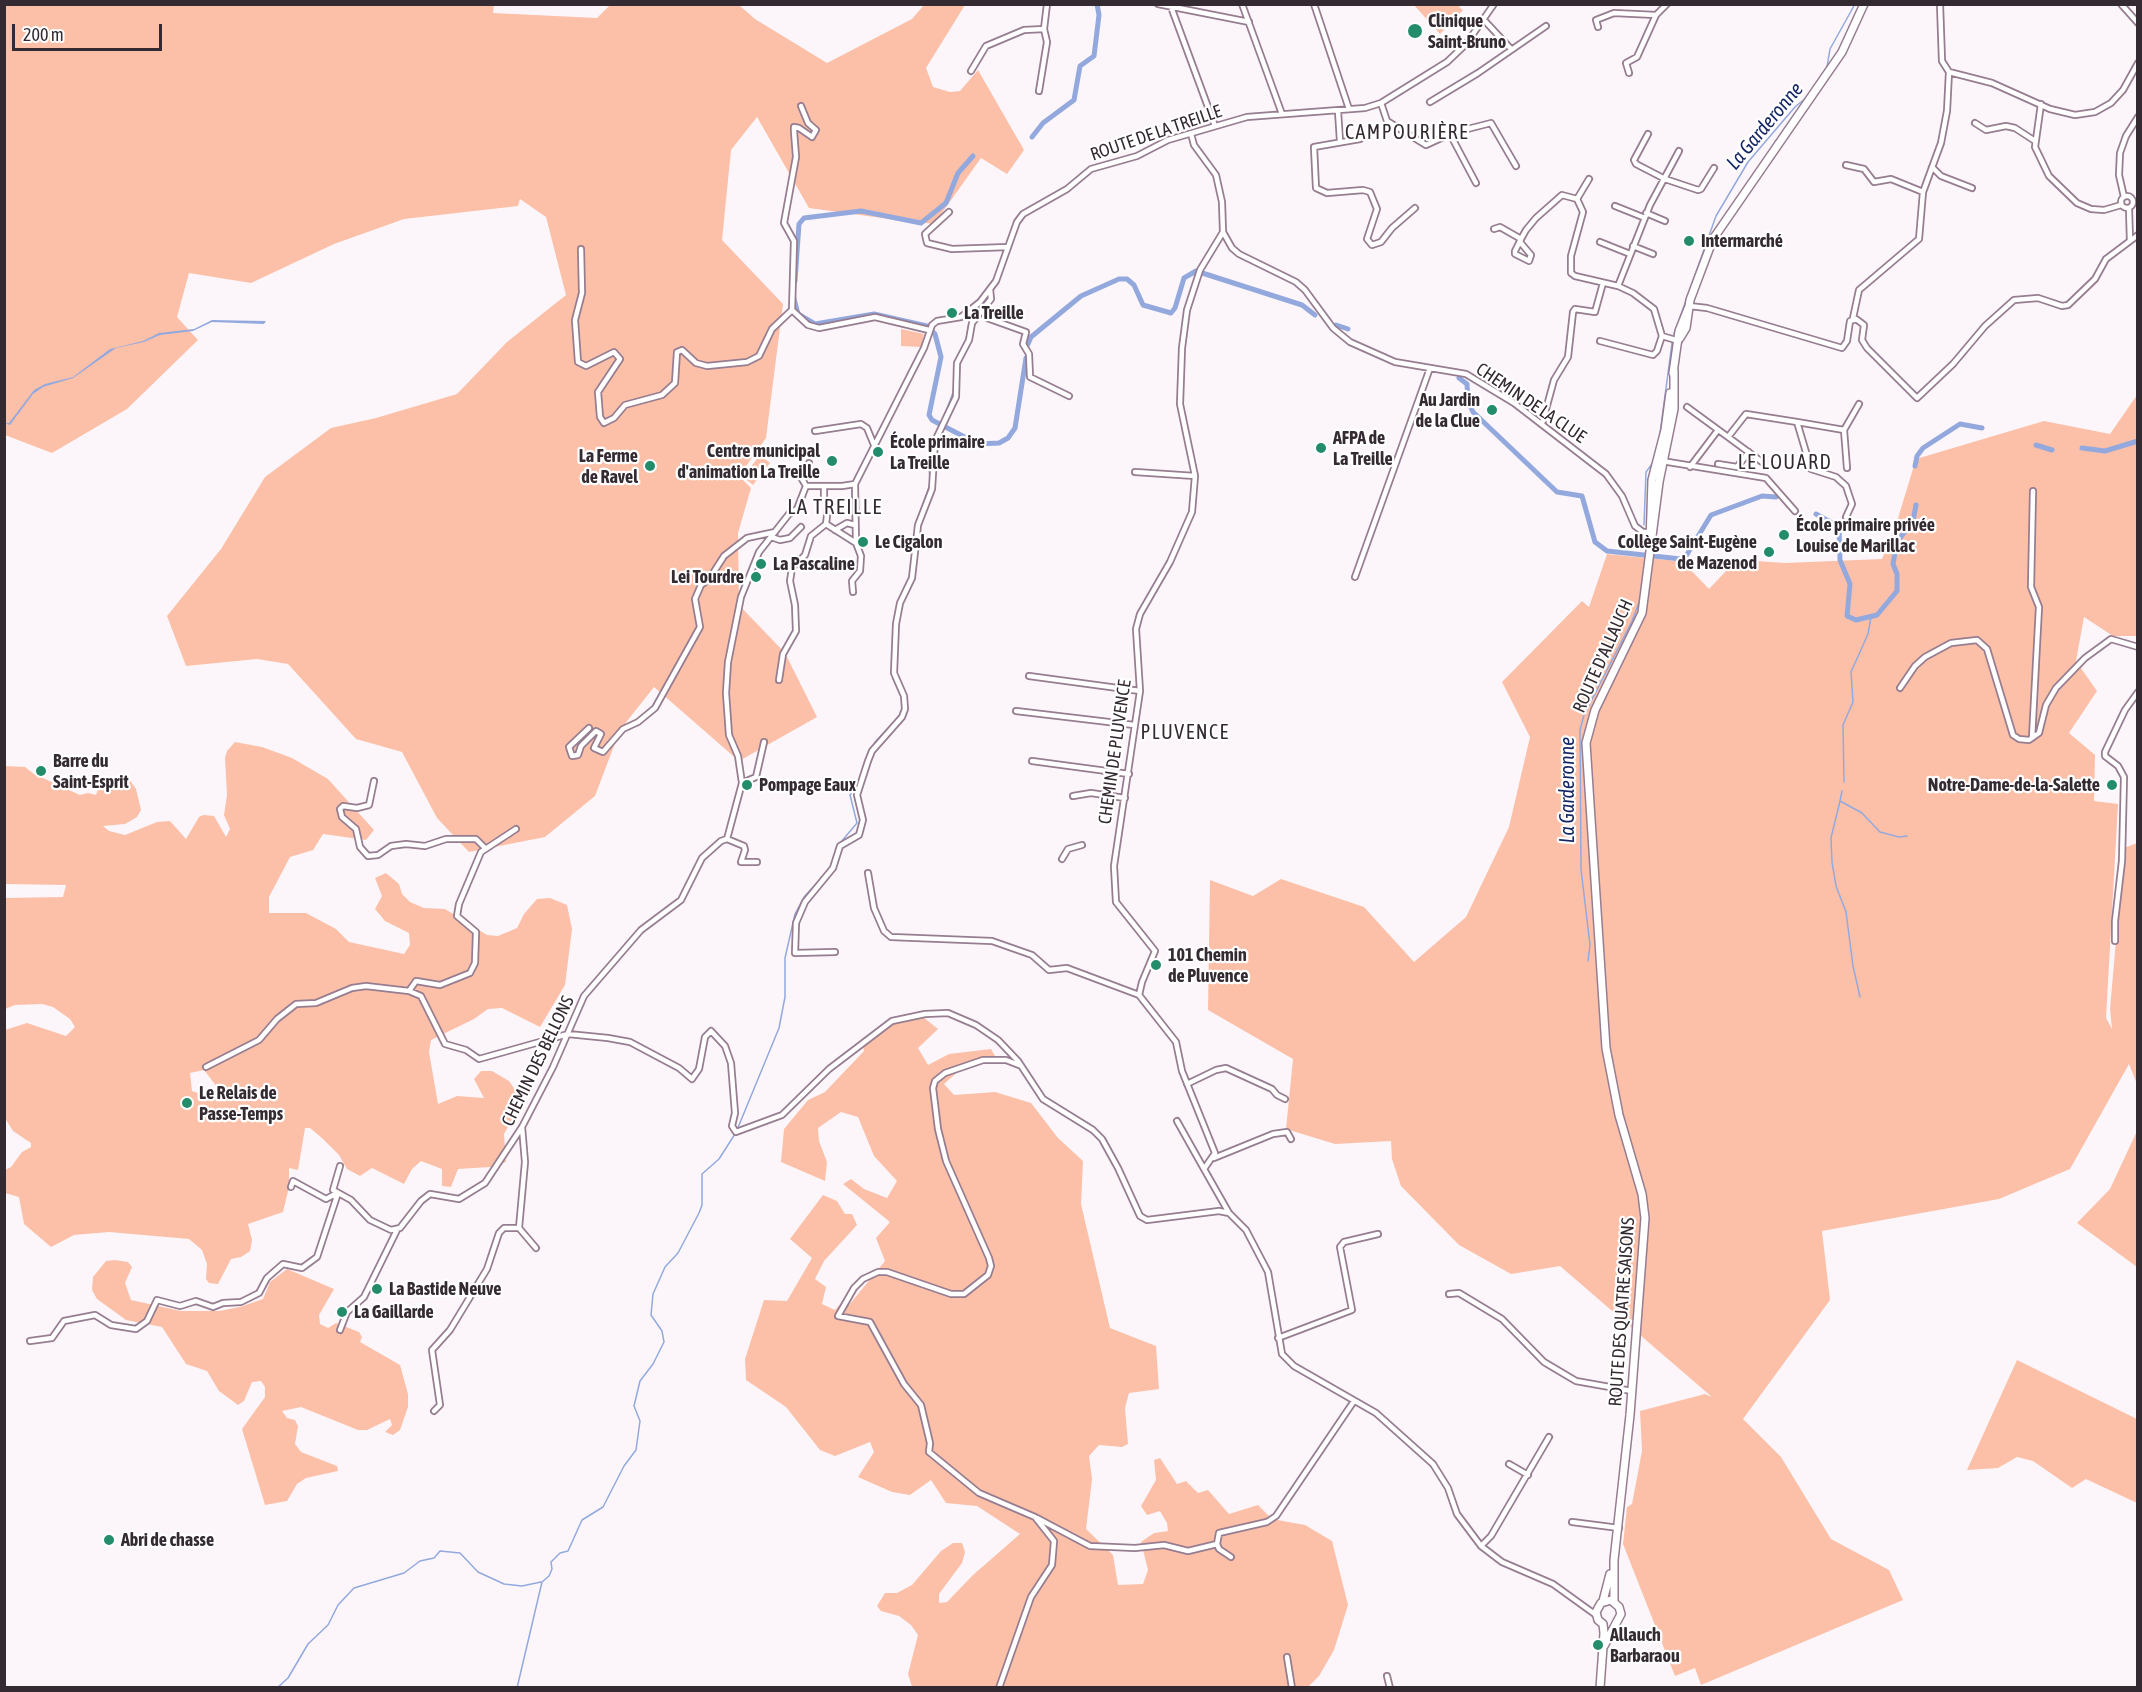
<!DOCTYPE html>
<meta charset="utf-8">
<style>
body{margin:0}
#map{position:relative;width:2142px;height:1692px;overflow:hidden;background:#fcf6fa;font-family:"Asap Condensed",sans-serif}
canvas{display:block}
.frame{position:absolute;inset:0;border:6px solid #342a31;pointer-events:none}
.scale{position:absolute;left:12px;top:24px;width:150px;height:27px;box-sizing:border-box;border:3px solid #342a31;border-top:0;padding-left:8px;font-size:18px;line-height:21px;white-space:nowrap;color:#342a31;-webkit-text-stroke:4px #fff;paint-order:stroke}
</style>
<div id="map">
<canvas width="2142" height="1692"></canvas>
<div class="frame"></div>
<div class="scale">200 m</div>
</div>
<script>
const ctx = document.querySelector('canvas').getContext('2d');
ctx.lineJoin = 'round';
function paint(path, color) {
  ctx.fillStyle = color;
  ctx.fill(path, 'evenodd');
}
function toPath(rows) {
  const path = new Path2D();
  for (const r of rows) {
    if (r.length === 3) {
      path.moveTo(r[0] + r[2], r[1]);
      path.arc(r[0], r[1], r[2], 0, 2 * Math.PI);
      continue;
    }
    path.moveTo(r[0], r[1]);
    for (let i = 2; i < r.length; i += 2) path.lineTo(r[i], r[i + 1]);
  }
  return path;
}
function trace(path, color, width, dash) {
  ctx.strokeStyle = color;
  ctx.lineWidth = width;
  ctx.lineCap = dash ? 'butt' : 'round';
  ctx.setLineDash(dash || []);
  ctx.stroke(path);
}
function write(font, color, halo, rows, align = 'center') {
  ctx.font = font + ' "Asap Condensed",sans-serif';
  ctx.lineWidth = 4.5;
  ctx.setLineDash([]);
  ctx.textBaseline = 'middle';
  ctx.strokeStyle = halo;
  ctx.fillStyle = color;
  for (const [text, x, y, turn = 0] of rows) {
    ctx.save();
    ctx.translate(x, y);
    ctx.rotate((+turn || 0) * Math.PI / 180);
    ctx.textAlign = isNaN(turn) ? turn : align;
    if (halo) ctx.strokeText(text, 0, 0);
    ctx.fillText(text, 0, 0);
    ctx.restore();
  }
}
const green = toPath([
 [494,4,493,13,597,18,610,5,739,5,755,19,827,63,912,19,924,5,965,5,926,68,933,87,950,92,960,91,978,70,1024,150,1007,174,981,158,934,224,889,219,809,208,757,117,731,150,722,240,783,304,766,438,739,476,751,488,738,533,739,605,785,653,817,717,739,761,654,687,620,730,595,796,545,837,469,852,437,818,402,752,356,739,288,664,257,659,186,666,167,616,221,549,265,477,331,428,376,418,457,394,507,342,566,295,546,217,520,199,518,206,404,219,334,244,251,283,189,273,177,317,198,340,127,409,52,453,5,435,4,5],
 [1414,5,1461,5,1459,7,1463,10,1440,34],
 [901,329,924,334,921,347,901,346],
 [2137,395,2137,636,2113,636,2084,617,2076,661,2097,691,2069,733,2095,755,2094,801,2118,804,2106,1018,2112,1029,2110,1009,2124,848,2137,843,2137,1084,2129,1064,2070,1169,1999,1199,1822,1231,1830,1300,1743,1419,1781,1457,1831,1539,1889,1570,1903,1600,1701,1685,1695,1668,1675,1676,1623,1544,1627,1507,1632,1504,1642,1451,1640,1411,1705,1394,1712,1397,1560,1266,1511,1274,1459,1245,1401,1186,1392,1159,1391,1141,1335,1144,1286,1129,1293,1059,1208,1010,1210,880,1253,896,1281,879,1364,907,1414,962,1466,917,1509,827,1530,737,1502,682,1582,601,1589,607,1607,554,1677,561,1685,564,1709,589,1726,571,1727,559,1785,563,1882,559,1895,528,1916,459,2044,421,2110,434],
 [760,455,770,463,753,485,743,477],
 [235,742,262,747,292,758,328,779,374,830,366,840,323,834,313,850,290,857,269,897,269,913,306,913,336,929,349,942,404,954,410,945,409,933,385,921,375,909,382,896,375,878,386,873,399,884,402,894,410,902,424,908,445,909,487,935,498,936,517,928,524,914,537,899,550,898,567,905,572,929,565,985,540,1027,502,1008,488,1009,474,1019,431,1040,429,1052,438,1104,457,1096,484,1098,474,1079,481,1071,492,1071,509,1081,523,1101,504,1134,506,1162,490,1167,458,1169,451,1187,442,1186,442,1169,421,1161,412,1169,404,1184,372,1168,360,1176,347,1169,339,1155,323,1139,310,1128,305,1128,298,1170,289,1168,289,1187,283,1212,248,1224,252,1240,250,1251,241,1257,231,1259,218,1284,209,1283,206,1279,207,1264,202,1250,189,1239,109,1232,74,1235,51,1247,24,1224,19,1197,5,1193,5,1170,11,1167,22,1152,31,1147,31,1143,13,1131,5,1118,5,1030,27,1023,66,1036,75,1027,70,1019,53,1007,42,1004,15,1005,5,1009,4,898,63,897,66,885,5,884,5,766,25,767,34,774,80,795,88,793,96,795,99,787,120,778,129,779,136,789,141,810,137,817,125,824,103,826,109,831,125,835,157,822,170,821,186,839,199,817,203,815,214,816,226,837,230,829,224,815,227,795,225,758,227,751],
 [204,1070,220,1091,215,1099,192,1091,190,1073],
 [918,1013,938,1029,918,1048,928,1065,949,1054,991,1049,995,1056,957,1066,961,1069,944,1084,954,1095,995,1092,1031,1103,1058,1138,1083,1161,1081,1204,1110,1328,1156,1346,1159,1389,1129,1393,1125,1408,1128,1444,1122,1447,1099,1445,1089,1456,1092,1479,1086,1529,1113,1555,1118,1585,1143,1584,1148,1570,1141,1542,1154,1533,1168,1531,1167,1523,1160,1511,1147,1515,1141,1506,1156,1480,1154,1460,1160,1458,1177,1484,1186,1481,1198,1493,1208,1490,1229,1514,1258,1505,1272,1519,1305,1525,1332,1541,1348,1605,1334,1650,1319,1676,1308,1687,912,1687,908,1674,918,1635,911,1625,899,1616,881,1611,877,1606,885,1593,897,1593,912,1585,941,1551,953,1543,962,1543,965,1552,962,1563,939,1594,939,1603,947,1602,973,1575,1020,1534,977,1506,946,1503,931,1480,910,1495,892,1492,858,1477,874,1452,870,1442,835,1456,820,1450,786,1407,746,1380,745,1359,764,1300,787,1301,812,1258,790,1239,823,1195,837,1201,845,1214,852,1214,857,1225,824,1261,815,1279,826,1287,822,1304,835,1310,842,1302,849,1305,885,1261,876,1238,890,1222,843,1184,851,1179,864,1189,887,1198,897,1181,874,1156,858,1117,841,1112,818,1128,819,1141,827,1162,825,1181,781,1162,784,1129,808,1100,825,1092,864,1051,862,1040,880,1026],
 [2137,1131,2137,1267,2077,1223,2110,1189],
 [115,1260,128,1262,132,1267,125,1283,131,1300,181,1311,219,1311,240,1307,263,1299,270,1282,287,1269,334,1289,319,1315,320,1324,328,1328,336,1323,359,1332,362,1337,360,1342,400,1365,408,1394,408,1407,400,1430,393,1435,385,1432,392,1425,390,1419,367,1430,358,1430,301,1407,282,1411,287,1418,295,1420,298,1426,295,1444,301,1452,337,1466,338,1471,306,1478,297,1484,287,1501,265,1505,242,1429,265,1397,265,1387,261,1381,252,1382,244,1401,238,1405,219,1391,207,1371,186,1364,162,1327,126,1320,97,1299,92,1290,93,1277,106,1261],
 [2017,1360,2137,1419,2137,1503,2086,1479,2072,1488,2033,1461,2017,1457,1998,1468,1967,1470]
]);
const water = toPath([
 [212,320,266,321,264,324,212,322,193,331,160,335,144,342,116,348,73,378,43,387,33,394,10,425,5,423,9,423,34,390,45,384,73,377,110,349,143,341,159,333,194,329]
]);
const stream = toPath([
 [1827,67,1830,49,1855,4],
 [1674,334,1716,216,1748,162,1795,107,1806,98],
 [943,419,954,390,955,362,966,340,969,323],
 [1659,441,1672,343],
 [930,479,929,467,933,445],
 [1644,525,1646,472,1655,460],
 [913,548,916,524,930,484],
 [1645,567,1645,560],
 [892,666,893,679,903,701],
 [863,772,875,742,895,721],
 [1844,782,1843,725,1853,702,1851,672,1868,634,1871,617],
 [1842,791,1840,801,1862,813,1880,832,1899,837,1907,836],
 [1840,801,1831,838,1832,862,1836,886,1846,912,1853,966,1860,997],
 [841,842,857,823,850,795,859,782],
 [1588,961,1590,945,1581,869,1580,730,1584,715,1632,621,1640,600,1644,572],
 [737,1130,779,1028,785,997,785,958,795,914,804,897,825,874],
 [277,1688,288,1678,308,1644,328,1625,338,1605,354,1588,404,1573,420,1561,434,1558,440,1551,460,1553,478,1572,504,1584,522,1586,541,1582],
 [517,1688,542,1582,549,1576,552,1569,551,1562,560,1553,568,1551,582,1520,603,1507,624,1466,636,1450,640,1421,634,1406,640,1381,653,1364,664,1342,662,1331,651,1315,653,1294,665,1267,678,1253,699,1213,702,1205,702,1174,719,1159,735,1134]
]);
const canal = toPath([
 [1032,137,1043,123,1074,100,1080,66,1094,56,1099,15,1097,4],
 [795,281,799,224,804,218,861,211,921,223,946,203,958,173,973,156],
 [794,299,798,314,815,324,874,314,927,326,935,334,941,357,929,415,932,420,978,444,999,443,1008,438,1015,428,1026,358],
 [1336,325,1348,329],
 [1028,344,1031,337,1081,296,1119,279,1127,279,1134,285,1143,305,1171,313,1175,308,1184,278,1196,271,1302,305,1315,315],
 [1459,378,1467,384,1468,401,1473,412,1557,492,1582,496,1595,542,1607,551,1681,559,1686,556,1711,515,1762,496,1776,497],
 [2036,445,2052,450],
 [2082,448,2105,451,2138,441],
 [1915,466,1917,456,1923,448,1960,424,1982,428],
 [1816,514,1839,527,1840,560,1850,584,1847,616,1856,620,1877,615,1897,591,1897,574,1893,564,1897,542,1913,521,1916,505]
]);
const minor = toPath([
 [1158,4,1249,22],
 [1170,4,1215,126],
 [1242,4,1282,114],
 [1314,4,1349,109],
 [2121,4,2138,23],
 [1484,20,1511,49],
 [1598,27,1596,20,1614,13,1656,15],
 [971,71,986,46,1024,30,1044,29],
 [1949,72,1992,83,2050,109,2075,115,2095,112,2111,103,2123,90,2138,63],
 [1629,73,1626,63,1637,57,1656,15,1667,4],
 [1039,91,1047,42,1044,29,1047,4],
 [1430,102,1478,73,1546,26],
 [1381,103,1387,121,1426,145,1452,133,1491,123,1516,166],
 [2041,104,2035,147,2049,176,2077,203,2091,209,2104,210,2121,205],
 [801,106,808,123,816,130,812,137,799,128,794,127,794,131,796,157,784,223,794,241,792,310,808,325,819,328,875,317,929,330],
 [1338,111,1340,141],
 [1975,123,1986,130,2006,126,2015,128,2035,141],
 [1191,134,1194,145,1216,175,1222,202,1223,232,1200,270,1187,310,1182,348,1180,404,1195,476,1192,512,1170,562,1140,614,1136,629,1140,691,1114,866,1116,902,1155,951,1142,982,1139,995,1176,1042,1182,1071,1215,1153,1204,1169,1229,1213,1246,1230,1268,1272,1282,1354,1294,1366,1376,1413,1433,1464,1448,1488,1457,1514,1481,1546,1502,1562,1553,1584,1596,1615],
 [1450,134,1476,183],
 [1648,134,1634,160,1636,164,1665,179,1698,190,1701,189,1714,168],
 [1360,139,1314,147,1316,188,1327,193,1363,190,1370,192,1377,209,1367,239,1372,245,1381,242,1392,228,1415,208],
 [1846,165,1864,169,1874,182,1891,179,1923,192],
 [1932,167,1941,176,1972,188],
 [2127,202,6],
 [2124,197,2119,175,2120,153,2126,136,2138,117],
 [1577,199,1589,179],
 [1615,206,1645,218],
 [2129,209,2130,241],
 [949,212,925,234,927,243,952,249,1008,247],
 [1646,213,1665,221],
 [1494,229,1500,227,1521,239,1520,242,1531,255,1529,261,1515,254,1515,251,1521,239,1526,230,1536,218,1562,195,1577,199,1583,212,1571,256,1571,273,1575,276,1618,286,1633,293,1654,309,1662,336,1679,341],
 [1223,232,1232,248,1239,254,1296,282,1305,290,1333,328,1350,342,1395,362,1466,374,1514,403,1606,474,1622,496,1635,526,1643,532,1653,532],
 [1600,242,1630,254],
 [1633,246,1653,254],
 [581,249,582,293,575,320,578,362,586,366,614,352,620,359,598,392,600,417,604,423,614,418,625,405,662,395,675,383,677,352,682,350,696,363,707,366,747,362,759,356,772,329,792,310],
 [1618,286,1650,205,1679,151],
 [986,305,987,318,1026,332,1023,344,1029,354,1030,377,1069,396],
 [1689,306,1707,308,1842,348,1847,341,1850,321,1856,319,1864,325,1862,340,1867,348,1917,398,1953,364,1985,326,2014,300,2038,298,2062,306,2068,305,2095,279,2106,259,2138,235],
 [1853,318,1859,290,1919,239,1923,192,1941,143,1947,111,1949,72,1942,61,1940,4],
 [1600,341,1653,355,1657,351,1662,336],
 [1687,407,1728,437,1746,414,1797,422,1811,469,1836,477,1846,486,1852,504,1846,517],
 [1797,422,1844,430,1847,468],
 [1542,424,1554,380,1568,357,1573,312,1575,309,1595,312,1603,283],
 [1844,430,1859,404],
 [815,431,861,424,867,428,874,445],
 [1728,437,1762,462],
 [1662,461,1766,478,1795,511],
 [1718,464,1737,467,1749,452],
 [1690,467,1718,430],
 [1135,472,1195,476],
 [806,486,842,486,855,484],
 [806,486,802,479,809,463],
 [824,486,824,496],
 [826,524,828,507,839,507],
 [835,530,847,523,855,525],
 [771,537,780,540,790,538,801,527],
 [1355,577,1430,368],
 [853,592,852,581,860,571,861,556,856,543,855,484,924,348,932,325,937,321,961,317,980,302,996,281,1017,222,1023,214,1067,189,1091,169,1137,156,1168,140,1247,117,1365,108,1381,103,1447,62,1466,44,1494,4],
 [1029,676,1140,691],
 [779,680,783,654,796,631,795,605,790,581,792,568,805,555,811,536,826,524,856,543],
 [1900,688,1915,666,1925,657,1951,643,1977,640,1987,649,2013,735,2019,739,2029,740,2039,733,2046,705,2056,688,2085,658,2111,639,2138,647],
 [1016,711,1134,725],
 [589,728,569,747,572,756,578,755,581,746,596,731,601,734,594,748,603,752,623,729,638,722,655,708,700,627,695,599,701,585,710,578,724,556,747,538,775,532],
 [2032,738,2039,607,2031,587,2033,491],
 [1032,761,1129,774],
 [374,781,369,805,357,808,343,806,340,809,342,817,356,829,360,847,368,856,378,855,391,846,406,844,425,846,446,839,476,839,485,848],
 [742,783,756,777,764,742],
 [1073,796,1091,793,1125,798],
 [727,839,744,846,745,850,741,862,757,862],
 [1062,859,1068,849,1082,845],
 [868,873,874,908,884,931,891,937,992,941,1032,955,1049,970,1067,968,1139,995],
 [2115,941,2115,921,2122,861,2124,777,2118,766,2105,756,2105,752,2125,710,2138,692],
 [835,952,795,953,796,923,805,902,833,868,840,846,859,835,863,820,857,795,868,761,872,751,902,717,905,709,904,696,894,673,896,624,900,603,912,578,918,525,932,489,935,441,956,397,957,363,969,340,972,323,991,299,990,289],
 [409,991,416,981,440,985,470,973,475,963,476,932,457,916,459,904,481,852,516,829],
 [206,1067,259,1040,277,1019,296,1004,316,1003,352,988,366,986,409,991,421,996,445,1044,466,1050,479,1059,568,1034,608,1038,630,1042,679,1068,692,1079,699,1069,705,1037,711,1031,725,1046,731,1063,735,1113,732,1126,736,1132,782,1115,829,1069,892,1021,925,1014,948,1013,976,1025,998,1040,1018,1061,1043,1099,1093,1130,1102,1139,1118,1168,1140,1216,1147,1220,1219,1211,1229,1213],
 [1187,1084,1216,1070,1226,1068,1272,1089,1277,1095,1285,1099],
 [1177,1121,1204,1169],
 [522,1127,525,1162,519,1228,536,1248],
 [1214,1158,1273,1134,1287,1132,1291,1139],
 [340,1166,333,1190,351,1200,370,1220,391,1230,400,1228,421,1201,430,1194,459,1199,485,1183,522,1127,553,1067,584,996,641,930,681,900,702,858,721,841,727,839,742,783,738,756,729,735,726,693,728,662,741,597,759,552,789,514,797,509,806,486],
 [291,1187,293,1181,326,1199,337,1193],
 [1449,1294,1459,1293,1502,1319,1544,1362,1576,1381,1632,1391],
 [340,1330,347,1312,364,1297,397,1230],
 [1278,1338,1352,1310,1340,1247,1344,1242,1378,1234],
 [30,1341,52,1338,64,1321,95,1315,111,1325,136,1329,147,1321,157,1300,180,1306,196,1301,213,1307,223,1303,241,1302,259,1293,267,1278,283,1264,302,1268,317,1257,338,1193],
 [434,1411,440,1405,432,1350,450,1330,487,1269,499,1233,504,1228,519,1228],
 [1509,1464,1528,1475],
 [1037,1518,1090,1546,1135,1548,1164,1545,1188,1551,1217,1544],
 [1572,1522,1619,1528],
 [1217,1544,1219,1533,1267,1522,1276,1516,1354,1401],
 [1217,1544,1219,1549,1231,1557],
 [1481,1546,1491,1536,1549,1437],
 [1287,1657,1292,1688],
 [1387,1676,1390,1688],
 [999,1688,1031,1597,1052,1565,1054,1541,1035,1517,979,1493,929,1452,930,1443,921,1405,904,1384,870,1322,838,1316,854,1288,863,1279,878,1272,887,1272,951,1294,964,1294,988,1275,991,1266,989,1258,946,1161,938,1129,933,1088,935,1081,945,1073,983,1060,1006,1060,1019,1065]
]);
const secondary = toPath([
 [1680,338,1686,328,1690,300,1713,239,1842,52,1864,4],
 [1673,373,1679,331,1689,306],
 [1650,542,1652,480,1665,430,1670,393],
 [1603,1601,1610,1574],
 [1614,1602,1614,1560,1630,1415,1645,1218,1642,1194,1619,1115,1606,1048,1586,743,1595,710,1642,613,1659,482,1674,409,1674,370],
 [1600,1688,1604,1633,1603,1624,1598,1620,1596,1612,1601,1603,1611,1600,1619,1607,1621,1614,1604,1646]
]);
const markers = [
 [1415,31,8,"#238c6a"],
 [1689,241,6,"#238c6a"],
 [952,313,6,"#238c6a"],
 [1492,410,6,"#238c6a"],
 [1321,448,6,"#238c6a"],
 [878,452,6,"#238c6a"],
 [832,461,6,"#238c6a"],
 [650,466,6,"#238c6a"],
 [1784,535,6,"#238c6a"],
 [863,542,6,"#238c6a"],
 [1769,552,6,"#238c6a"],
 [761,564,6,"#238c6a"],
 [756,577,6,"#238c6a"],
 [41,771,6,"#238c6a"],
 [747,785,6,"#238c6a"],
 [2112,785,6,"#238c6a"],
 [1156,965,6,"#238c6a"],
 [187,1103,6,"#238c6a"],
 [377,1289,6,"#238c6a"],
 [342,1312,6,"#238c6a"],
 [109,1540,6,"#238c6a"],
 [1598,1645,6,"#238c6a"]
];
const poiNames = [
 ["Clinique",1428,21],
 ["Saint-Bruno",1428,42],
 ["Intermarché",1701,241],
 ["La Treille",964,313],
 ["Au Jardin",1480,400,"right"],
 ["de la Clue",1480,421,"right"],
 ["AFPA de",1333,438],
 ["La Treille",1333,459],
 ["École primaire",890,442],
 ["La Treille",890,463],
 ["Centre municipal",820,451,"right"],
 ["d'animation La Treille",820,472,"right"],
 ["La Ferme",638,456,"right"],
 ["de Ravel",638,477,"right"],
 ["École primaire privée",1796,525],
 ["Louise de Marillac",1796,546],
 ["Le Cigalon",875,542],
 ["Collège Saint-Eugène",1757,542,"right"],
 ["de Mazenod",1757,563,"right"],
 ["La Pascaline",773,564],
 ["Lei Tourdre",744,577,"right"],
 ["Barre du",53,761],
 ["Saint-Esprit",53,782],
 ["Pompage Eaux",759,785],
 ["Notre-Dame-de-la-Salette",2100,785,"right"],
 ["101 Chemin",1168,955],
 ["de Pluvence",1168,976],
 ["Le Relais de",199,1093],
 ["Passe-Temps",199,1114],
 ["La Bastide Neuve",389,1289],
 ["La Gaillarde",354,1312],
 ["Abri de chasse",121,1540],
 ["Allauch",1610,1635],
 ["Barbaraou",1610,1656]
];
const streetNames = [
 ["ROUTE DE LA TREILLE",1156,133,-19],
 ["CHEMIN DE LA CLUE",1531,403,34],
 ["ROUTE D'ALLAUCH",1603,656,-66],
 ["CHEMIN DE PLUVENCE",1115,752,-82],
 ["CHEMIN DES BELLONS",538,1061,-64],
 ["ROUTE DES QUATRE SAISONS",1622,1312,-86]
];
const waterNames = [
 ["La Garderonne",1765,126,-50],
 ["La Garderonne",1568,790,-90]
];
const neighbourhoodNames = [
 ["CAMPOURIÈRE",1407,133],
 ["LE LOUARD",1785,463],
 ["PLUVENCE",1185,733]
];
const quarterNames = [
 ["LA TREILLE",835,507]
];
paint(green, '#fcc0a9');
paint(water, '#93a9de');
trace(stream, '#93a9de', 1.5);
trace(canal, '#93a9de', 5);
trace(minor, '#967d90', 8);
trace(secondary, '#967d90', 10);
trace(minor, '#fff', 4.5);
trace(secondary, '#fff', 7);
for (const [x, y, r, color] of markers) {
  const dot = new Path2D();
  dot.arc(x, y, r, 0, 2 * Math.PI);
  ctx.fillStyle = color;
  ctx.fill(dot);
  trace(dot, '#fff', 2);
}
write('bold 18px', '#342a31', '#fff', poiNames, 'left');
write('18px', '#342a31', '#fff', streetNames);
write('italic 20px', '#152765', '#fff', waterNames);
ctx.letterSpacing = '1.5px';
write('20px', '#342a31', '#fff', neighbourhoodNames);
ctx.letterSpacing = '0px';
ctx.letterSpacing = '1.5px';
write('21px', '#342a31', '#fff', quarterNames);
ctx.letterSpacing = '0px';
</script>
